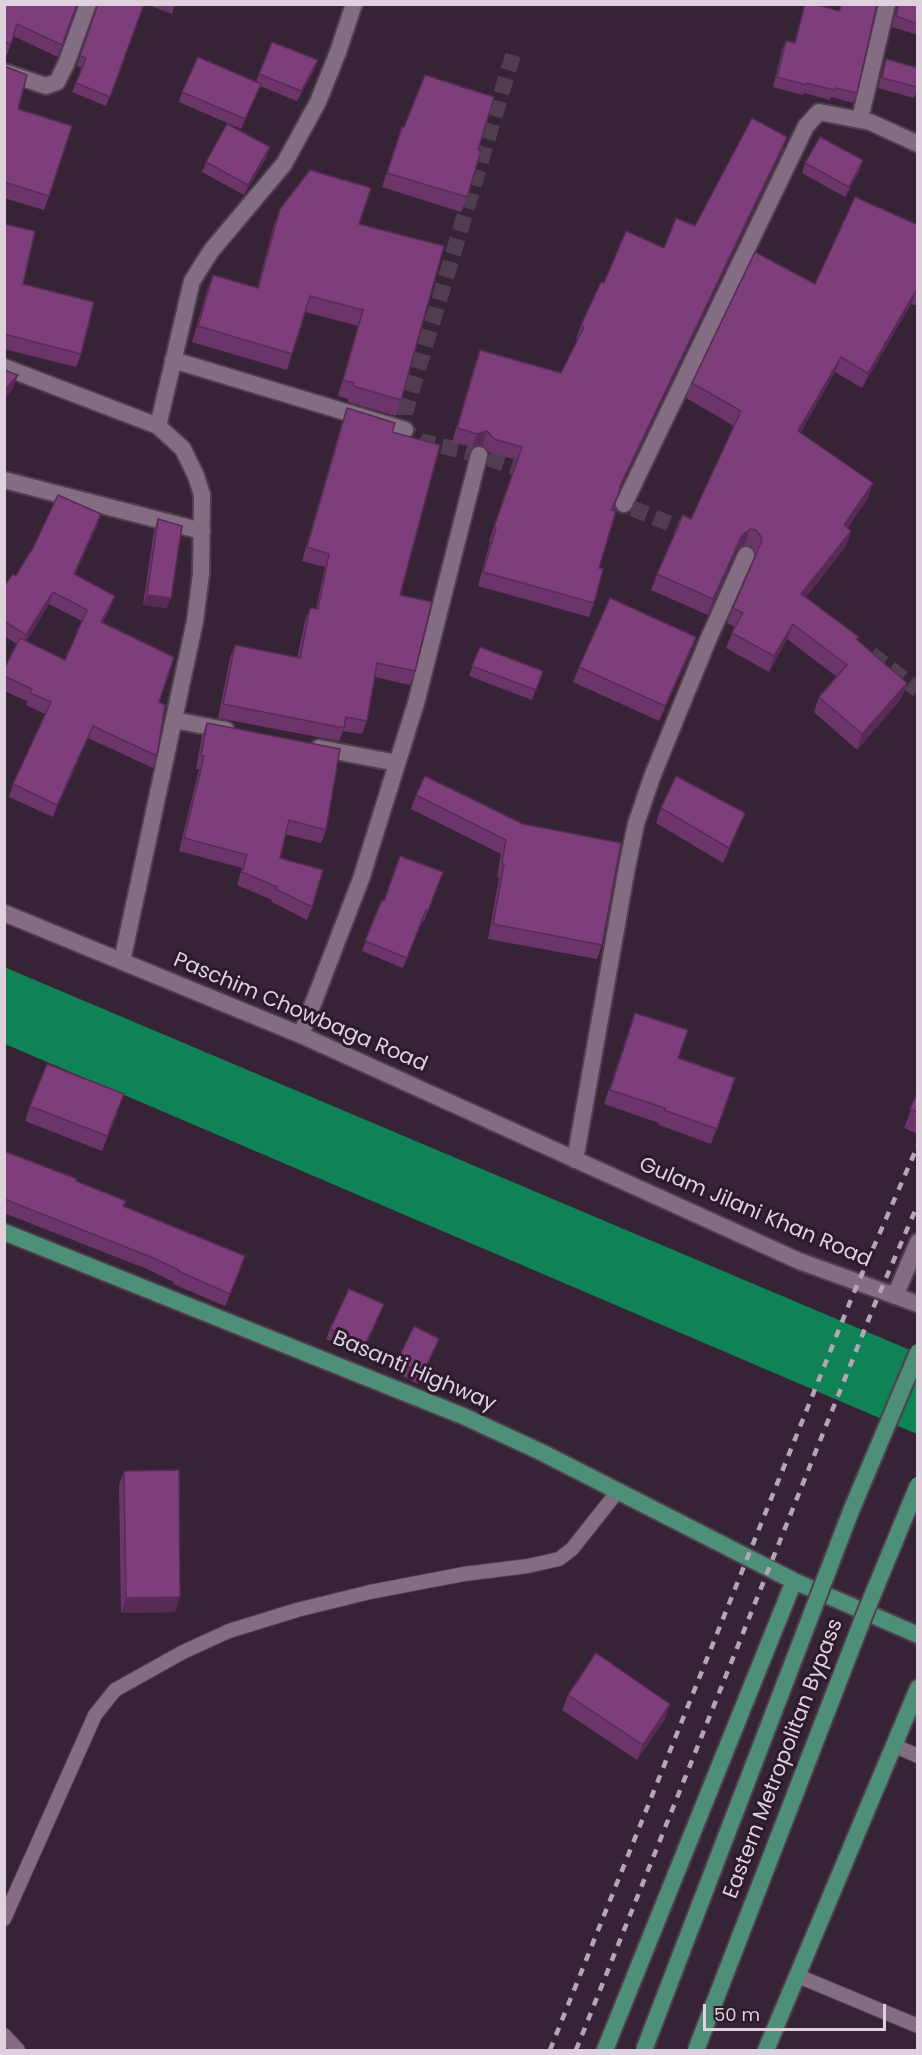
<!DOCTYPE html>
<style>
body{margin:0}
#map{position:relative;width:922px;height:2055px;overflow:hidden;background:#372336;font-family:Poppins,sans-serif}
canvas{display:block}
.frame{position:absolute;inset:0;border:6px solid #dfd2de;pointer-events:none}
.scale{position:absolute;left:703px;top:2004px;width:183px;height:27px;box-sizing:border-box;border:3px solid #dfd2de;border-top:0;padding-left:8px;font-size:18px;line-height:21px;white-space:nowrap;color:#dfd2de;-webkit-text-stroke:4px #2d1a2c;paint-order:stroke}
</style>
<div id="map">
<canvas width="922" height="2055"></canvas>
<div class="frame"></div>
<div class="scale">50 m</div>
</div>
<script>
const ctx = document.querySelector('canvas').getContext('2d');
ctx.lineJoin = 'round';
function paint(path, color) {
  ctx.fillStyle = color;
  ctx.fill(path, 'evenodd');
}
function toPath(rows) {
  const path = new Path2D();
  for (const r of rows) {
    path.moveTo(r[0], r[1]);
    for (let i = 2; i < r.length; i += 2) path.lineTo(r[i], r[i + 1]);
  }
  return path;
}
function trace(path, color, width, dash) {
  ctx.strokeStyle = color;
  ctx.lineWidth = width;
  ctx.lineCap = dash ? 'butt' : 'round';
  ctx.setLineDash(dash || []);
  ctx.stroke(path);
}
function write(font, color, halo, rows, align = 'center') {
  ctx.font = font + ' Poppins,sans-serif';
  ctx.lineWidth = 6;
  ctx.setLineDash([]);
  ctx.textBaseline = 'middle';
  ctx.strokeStyle = halo;
  ctx.fillStyle = color;
  for (const [text, x, y, turn = 0] of rows) {
    ctx.save();
    ctx.translate(x, y);
    ctx.rotate((+turn || 0) * Math.PI / 180);
    ctx.textAlign = isNaN(turn) ? turn : align;
    if (halo) ctx.strokeText(text, 0, 0);
    ctx.fillText(text, 0, 0);
    ctx.restore();
  }
}
const water = toPath([
 [4,967,917,1353,917,1434,5,1044]
]);
const minorTunnel = toPath([
 [513,55,405,413,405,430,421,441,479,455,535,474],
 [610,499,746,555,756,564],
 [871,654,918,690]
]);
const service = toPath([
 [893,1745,918,1756],
 [4,1919,95,1715,115,1690,183,1652,229,1631,297,1610,370,1592,464,1574,528,1566,559,1559,572,1549,618,1491],
 [798,1976,918,2026],
 [4,2035,18,2050]
]);
const minor = toPath([
 [4,72,46,86,57,82,66,64,88,4],
 [860,119,887,4],
 [173,360,405,430],
 [4,367,158,426,183,449,196,476,202,495,201,574,195,621,122,961],
 [158,426,192,281,211,251,284,164,318,102,338,52,354,4],
 [4,480,202,531],
 [624,504,806,126,819,112,870,122,918,144],
 [174,720,226,730],
 [319,748,397,763],
 [301,1035,361,879,416,703,479,455],
 [575,1160,627,867,636,824,652,777,708,640,746,555]
]);
const tertiary = toPath([
 [4,913,301,1035,799,1261,918,1304],
 [895,1296,918,1242]
]);
const primary = toPath([
 [4,1232,463,1416,541,1452,794,1581,918,1635],
 [605,2050,794,1581],
 [766,2050,918,1688]
]);
const rail = toPath([
 [550,2050,852,1297,918,1145],
 [576,2050,874,1306,918,1204]
]);
const primaryBridge = toPath([
 [644,2050,851,1511,918,1352],
 [696,2050,864,1616,918,1485]
]);
const wall = toPath([
 [4,4,77,4,58,57,13,36,7,55,4,55],
 [98,4,144,4,106,106,72,92,82,68,77,66],
 [146,4,175,4,172,14],
 [805,4,857,93,853,103,831,97,830,100,804,93,803,95,773,87,782,50,786,41,794,43],
 [898,4,918,4,918,35,892,27],
 [272,42,318,60,314,70,297,101,260,86,241,129,179,102,182,92,256,82],
 [886,59,918,87,914,98,878,88,883,69],
 [4,66,18,109,49,196,44,210,4,198],
 [402,127,478,150,467,197,461,212,382,187],
 [787,137,782,151,619,489,619,493,613,510,599,568,594,603,589,617,478,586,490,542,489,541,517,460,489,452,482,445,472,447,452,442,475,364,480,350,561,373,577,340,576,339,581,325,604,283,664,248,695,226],
 [270,147,266,158,244,195,202,172,206,162],
 [805,163,860,170,845,197,802,173],
 [280,209,359,224,401,400,396,416,348,402,348,399,338,396,358,326,305,312,287,370,192,342,207,291,213,275,257,288,274,225],
 [4,224,23,284,81,354,76,367,4,349],
 [918,225,918,306,911,304,862,388,835,372,800,433,868,498,847,528,851,531,846,546,806,597,859,637,857,640,907,683,901,699,857,750,814,712,819,697,837,677,787,639,769,672,726,648,732,633,735,627,727,623,733,608,756,555,756,553,751,546,744,545,736,551,708,615,651,590,657,574,691,519,734,426,686,398,692,383,815,284],
 [347,408,392,432,400,595,415,671,410,685,375,677,367,721,362,734,343,731,339,741,218,718,230,658,235,645,297,658,305,621,310,608,316,609,325,567,302,561,342,422],
 [158,519,167,608,143,605,154,530],
 [97,526,75,575,115,596,110,608,103,622,159,702,157,756,153,768,88,738,53,817,9,797,13,784,45,714,26,705,27,701,4,691,4,669,17,644,4,636,4,586,16,576,31,552],
 [49,604,82,621,65,660,26,641],
 [480,647,543,671,532,700,469,676],
 [691,652,659,721,573,682,579,667],
 [207,723,326,830,321,843,285,834,280,858,312,907,307,920,272,902,272,900,237,885,242,868,179,851,199,769,196,769,202,736],
 [416,795,523,824,602,945,597,959,488,939,499,878,497,877,501,854,411,809],
 [661,808,739,828,723,863,656,823],
 [443,872,424,921,422,921,403,968,362,951,382,900,384,901],
 [635,1013,678,1058,735,1078,711,1144,659,1125,659,1123,604,1104],
 [918,1092,918,1134,904,1128],
 [30,1106,119,1109,102,1151,25,1121],
 [4,1151,76,1181,241,1268,225,1306,173,1284,174,1282,147,1269,4,1213],
 [384,1304,362,1355,326,1339,330,1329],
 [439,1339,435,1349,418,1384,393,1371,397,1361],
 [124,1471,175,1612,121,1613,119,1485],
 [568,1695,665,1719,637,1760,562,1710]
]);
const shadedWall = toPath([
 [318,60,314,70,297,101,301,91],
 [261,84,257,94,241,129,245,119],
 [787,137,782,151,615,499,620,486],
 [270,147,266,158,244,195,248,185],
 [863,160,860,170,845,197,849,187],
 [917,289,911,304,862,388,868,373],
 [841,357,835,372,792,446,798,431],
 [18,375,13,389,4,399,4,391],
 [487,431,482,445,472,447,477,434],
 [873,483,868,498,839,541,844,525],
 [101,514,97,526,69,587,74,574],
 [750,529,744,545,736,551,708,615,713,599,742,535],
 [851,531,846,546,796,609,801,594],
 [53,592,49,604,22,648,26,635],
 [147,595,171,598,167,608,143,605],
 [115,596,110,608,97,634,101,622],
 [793,624,787,639,769,672,774,656],
 [696,637,691,652,659,721,665,706],
 [907,683,901,699,857,750,862,734],
 [93,726,88,738,53,817,57,805],
 [745,813,739,828,723,863,729,848],
 [384,1304,380,1315,362,1355,365,1345],
 [439,1339,435,1349,418,1384,422,1374],
 [180,1597,175,1612,121,1613,126,1598],
 [670,1704,665,1719,637,1760,643,1745]
]);
const building = toPath([
 [4,4,77,4,62,45,17,24,11,44,4,42,4,4],
 [98,4,144,4,110,97,76,83,86,58,80,56,98,4],
 [805,4,815,4,839,11,842,4,877,4,857,93,835,88,834,90,807,83,807,85,777,77,786,41,795,43,805,4],
 [899,4,918,4,918,24,896,16,899,4],
 [272,42,318,60,301,91,259,74,272,42],
 [198,57,261,84,245,119,182,92,198,57],
 [886,59,918,68,917,87,882,78,886,59],
 [4,66,27,75,18,109,72,126,49,196,4,182,4,66],
 [425,75,494,97,478,150,481,151,467,197,387,173,402,127,404,127,425,75],
 [752,118,787,137,620,486,619,493,611,510,616,511,599,568,603,569,594,603,483,572,496,528,494,527,522,447,494,439,487,431,477,434,457,428,480,350,561,373,584,327,581,325,601,282,604,283,626,231,664,248,676,218,695,226,752,118],
 [227,124,270,147,248,185,206,162,227,124],
 [820,137,863,160,849,187,805,163,820,137],
 [310,170,371,188,359,224,444,246,401,400,353,386,354,383,343,380,363,310,310,296,292,354,198,326,213,275,258,288,280,209,310,170],
 [855,197,918,225,918,289,917,289,868,373,841,357,798,431,873,483,844,525,851,531,801,594,859,637,856,639,907,683,862,734,819,697,847,665,793,624,774,656,732,633,743,613,733,608,761,543,762,538,756,530,750,529,742,535,713,599,657,574,683,515,691,519,741,411,692,383,755,252,815,284,855,197],
 [4,224,35,231,23,284,94,302,81,354,4,334,4,224],
 [4,370,18,375,4,391,4,370],
 [347,408,395,423,392,432,440,445,400,595,432,602,415,671,377,663,367,721,346,717,344,728,223,704,235,645,300,658,310,608,318,609,329,554,307,547,347,408],
 [58,495,101,514,74,574,115,596,101,622,174,657,159,702,165,705,157,756,93,726,57,805,13,784,51,702,30,693,32,689,4,676,4,669,20,638,65,660,87,610,53,592,26,635,4,621,4,586,13,574,16,576,30,552,31,552,58,495],
 [158,519,182,526,171,598,147,595,158,519],
 [610,598,696,637,665,706,579,667,610,598],
 [480,647,543,671,536,690,472,666,480,647],
 [207,723,340,749,326,830,289,820,280,858,323,870,312,907,276,889,277,887,242,872,247,855,184,838,204,756,201,756,207,723],
 [425,776,523,824,621,843,602,945,493,924,504,864,502,863,506,840,416,795,425,776],
 [676,776,745,813,729,848,661,808,676,776],
 [400,856,443,872,428,911,426,910,407,958,365,941,382,900,384,901,400,856],
 [635,1013,688,1030,678,1058,735,1078,717,1129,664,1110,665,1108,610,1090,635,1013],
 [47,1064,124,1094,107,1136,30,1106,47,1064],
 [918,1092,918,1112,910,1109,918,1092],
 [4,1151,77,1179,76,1181,126,1201,123,1206,245,1256,230,1294,178,1271,179,1270,151,1257,4,1199,4,1151],
 [349,1289,384,1304,365,1345,330,1329,349,1289],
 [414,1326,439,1339,422,1374,397,1361,414,1326],
 [179,1470,180,1597,126,1598,124,1471,179,1470],
 [596,1653,670,1704,643,1745,568,1695,596,1653]
]);
const streetNames = [
 ["Paschim Chowbaga Road",300,1013,23],
 ["Gulam Jilani Khan Road",755,1213,23],
 ["Basanti Highway",414,1372,23],
 ["Eastern Metropolitan Bypass",784,1759,-69]
];
paint(water, '#0f8355');
trace(minorTunnel, '#503d4f', 16, [16, 8]);
trace(service, '#503f4f', 16);
trace(minor, '#503f4f', 20);
trace(tertiary, '#503f4f', 20);
trace(primary, '#503f4f', 20);
trace(service, '#846c82', 14);
trace(minor, '#846c82', 16);
trace(tertiary, '#846c82', 16);
trace(primary, '#4e8f77', 16);
trace(rail, '#b5a6b4', 4.5, [8, 8]);
trace(primaryBridge, '#503f4f', 20, []);
trace(primaryBridge, '#4e8f77', 16);
paint(wall, '#6c356a');
paint(shadedWall, '#582b56');
paint(building, '#7d3e7b');
trace(building, '#582b56', 1.5);
write('21px', '#dfd2de', '#2d1a2c', streetNames);
</script>
